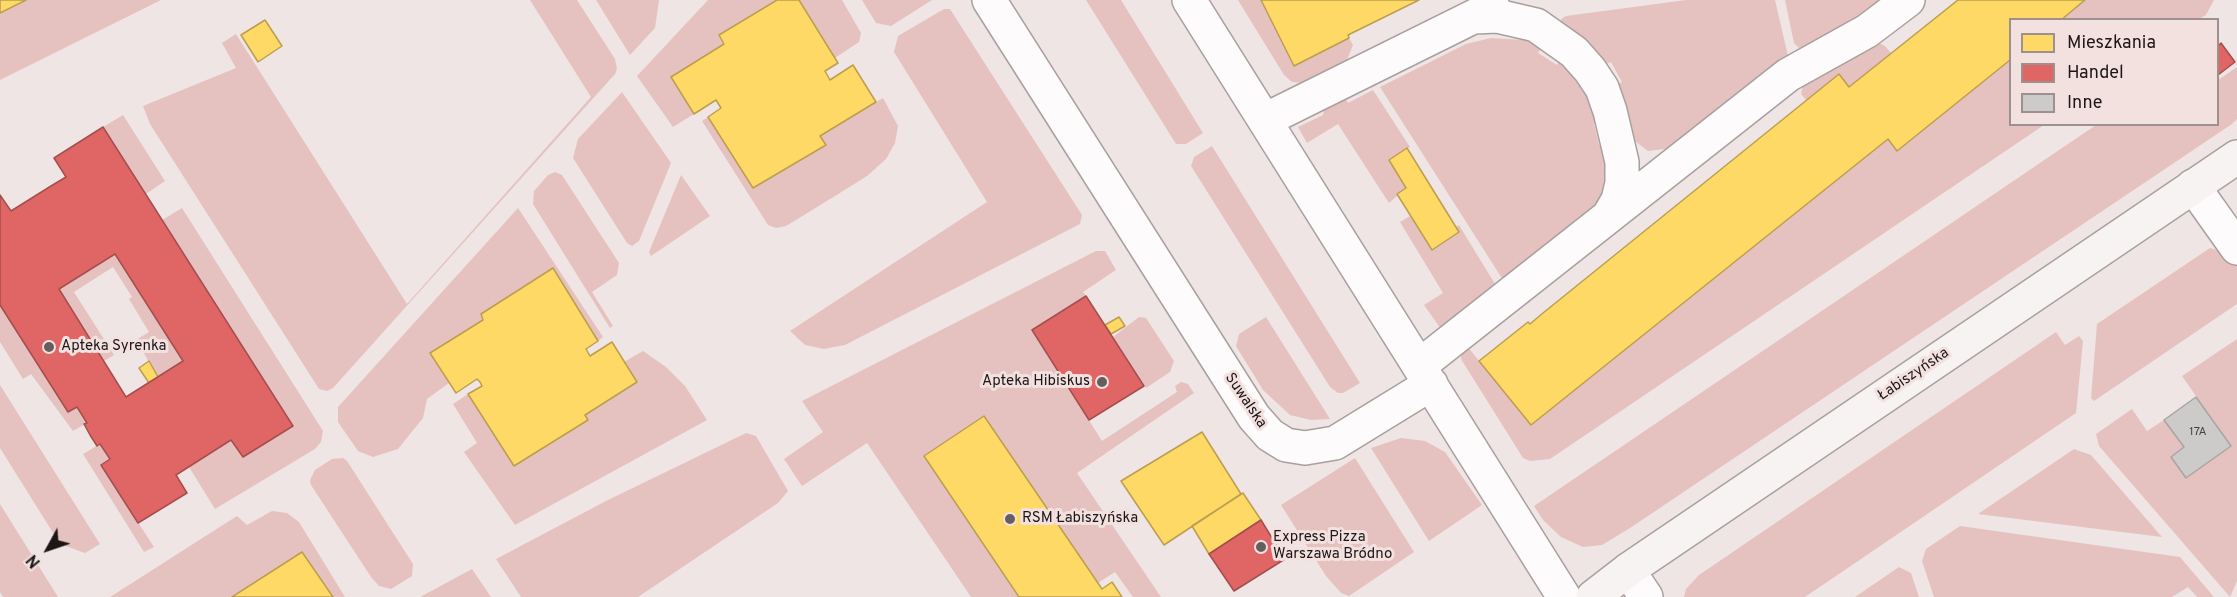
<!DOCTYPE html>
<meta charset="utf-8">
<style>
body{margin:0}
#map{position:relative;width:2237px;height:597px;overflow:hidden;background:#efe5e4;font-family:Overpass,sans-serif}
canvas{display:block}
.legend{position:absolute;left:2009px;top:18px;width:210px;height:108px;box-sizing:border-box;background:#f3e1e0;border:2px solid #9d908f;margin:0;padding:8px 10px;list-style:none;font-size:18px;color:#1c1616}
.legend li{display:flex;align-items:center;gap:12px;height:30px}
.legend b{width:30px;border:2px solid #9d908f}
.north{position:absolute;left:18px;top:519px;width:60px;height:60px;-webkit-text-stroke:4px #f3e1e0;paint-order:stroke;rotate:230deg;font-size:16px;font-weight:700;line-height:24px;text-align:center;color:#1c1616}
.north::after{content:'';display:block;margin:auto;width:21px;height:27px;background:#1c1616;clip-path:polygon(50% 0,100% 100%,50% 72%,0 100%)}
</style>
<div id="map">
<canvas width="2237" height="597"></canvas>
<ul class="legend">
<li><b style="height:16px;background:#ffd966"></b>Mieszkania</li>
<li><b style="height:16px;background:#e06666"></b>Handel</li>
<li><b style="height:16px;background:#cdcbca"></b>Inne</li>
</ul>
<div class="north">N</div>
</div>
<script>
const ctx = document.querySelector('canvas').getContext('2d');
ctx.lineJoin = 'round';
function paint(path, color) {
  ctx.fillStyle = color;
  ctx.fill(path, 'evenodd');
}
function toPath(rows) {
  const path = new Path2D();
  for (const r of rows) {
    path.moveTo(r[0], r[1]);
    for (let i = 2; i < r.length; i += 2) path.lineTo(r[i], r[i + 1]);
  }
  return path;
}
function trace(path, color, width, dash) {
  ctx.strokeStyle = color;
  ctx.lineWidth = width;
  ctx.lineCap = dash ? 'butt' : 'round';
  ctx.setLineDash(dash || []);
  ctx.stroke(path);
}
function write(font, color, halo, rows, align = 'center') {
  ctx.font = font + ' Overpass,sans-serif';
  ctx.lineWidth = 6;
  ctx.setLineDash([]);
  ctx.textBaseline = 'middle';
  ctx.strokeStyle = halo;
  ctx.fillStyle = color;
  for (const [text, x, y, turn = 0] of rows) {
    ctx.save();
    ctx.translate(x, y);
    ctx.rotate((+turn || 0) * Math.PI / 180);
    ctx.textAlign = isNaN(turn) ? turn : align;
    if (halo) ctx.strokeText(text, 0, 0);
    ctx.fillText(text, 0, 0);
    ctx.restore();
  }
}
const green = toPath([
 [26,0,161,0,0,80,0,13],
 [530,0,577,0,615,59,617,69,615,74,333,388,327,391,319,389,150,124,143,106,236,68,222,43,236,34,407,304,591,97],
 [596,0,659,0,655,28,630,55],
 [708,0,777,0,719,35,724,44,671,77,694,114,673,127,637,76],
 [799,0,842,0,861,33,859,42,835,58],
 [862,0,932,0,891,26,876,23],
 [1086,0,1121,0,1203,133,1186,144,1176,144],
 [1238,0,1261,0,1294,66,1349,38,1353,45,1347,60,1302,83,1292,82,1284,75],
 [1686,0,1775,0,1788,56,1673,148,1648,151,1632,139,1616,85,1622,82,1611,62,1604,65,1562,25,1561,19,1566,16],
 [1785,0,1888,0,1805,47,1799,48,1794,43],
 [2085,0,2214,0,2206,15,2199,19,2061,20],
 [944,9,950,9,1082,215,1080,224,845,345,824,349,805,345,790,331,987,202,894,52,898,36],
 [1491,38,1524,40,1542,46,1538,53,1557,65,1561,58,1586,85,1601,122,1594,124,1599,145,1606,144,1607,184,1601,204,1505,283,1380,87,1466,44],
 [1875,41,1885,46,1891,53,1849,87,1839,75,1807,101,1801,94,1804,81],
 [2010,60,2010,124,2044,125,1550,459,1530,461,1523,458,1461,359,1462,351,1467,346,1531,425,1888,139,1897,151],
 [2237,67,2237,119,2232,124,1630,528,1602,545,1583,547,1561,537,1543,520,1534,506,2096,125,2218,124,2218,80],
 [1373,90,1410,147,1389,160,1406,188,1389,203,1338,124,1307,143,1298,127,1323,115,1327,98,1342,91,1348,103],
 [622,92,671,163,639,241,632,246,627,243,573,158,578,139],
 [883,98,898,126,895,143,886,159,867,176,835,196,786,226,776,228,768,225,702,121,708,117,753,188,825,145,820,136],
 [123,115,165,181,146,194,103,127],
 [1212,146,1360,383,1343,393,1338,393,1330,387,1191,166,1194,157],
 [555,172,562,175,619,263,617,275,592,292,613,326,610,328,533,204,534,191,548,175],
 [681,175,710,216,651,256,649,252],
 [182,208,323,431,321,442,315,449,215,509,189,467,231,440,243,457,292,425,162,220],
 [518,208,603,337,598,341,553,268,481,314,483,320,431,353,449,383,427,399,423,418,398,449,373,457,358,451,338,422,338,407],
 [1410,216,1432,250,1459,232,1456,227,1459,225,1498,289,1441,329,1424,305,1443,293,1400,222],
 [2210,248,2228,253,2237,264,2237,304,2094,401,2091,398,2097,324],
 [1096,251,1105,251,1116,270,1083,292,1086,296,1032,330,1102,441,1177,392,1175,386,1181,382,1188,384,1194,393,1077,473,1161,597,1133,597,1115,572,1098,583,984,416,924,456,1019,597,971,597,867,443,802,486,784,459,823,432,802,401],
 [115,254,183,361,158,377,136,340,149,332,129,299,132,297,113,267,74,292,114,355,104,361,59,289],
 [0,305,68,412,77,407,87,423,73,431,31,374,23,379,0,342],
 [1139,317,1146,318,1174,361,1170,372,1146,388,1113,337],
 [1266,317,1330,419,1311,420,1290,415,1263,390,1236,346,1239,334],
 [2056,332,2065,345,2079,336,2083,341,2076,413,1805,597,1684,597,1686,589,1699,575],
 [2237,339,2237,581,2230,597,2099,446,2096,434,2132,409,2147,431,2164,420,2184,447,2171,457,2186,478,2231,446,2182,376],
 [643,351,666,367,685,386,707,420,515,525,464,452,477,443,453,404,468,394,514,466,587,420,585,415,636,383,624,362],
 [0,385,100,544,85,553,60,544,0,448],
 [746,433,756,436,788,491,778,503,638,597,521,597,496,559,606,501],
 [1401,438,1425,441,1445,452,1482,505,1429,541,1371,448],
 [100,444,110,459,101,465,154,547,144,552,83,454],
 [2074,449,2091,455,2162,537,1978,514],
 [343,458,347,461,413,564,412,576,391,589,379,586,371,577,311,485,310,480,315,470,332,459],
 [1355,458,1414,552,1349,596,1341,593,1326,576,1281,505],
 [0,504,58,597,3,597,0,592],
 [272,511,287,513,299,522,345,597,110,597,237,516,247,525],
 [1960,526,2180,557,2214,597,2197,597,2188,587,2172,597,1934,597,1922,561,1926,549],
 [1899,567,1911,573,1919,597,1855,597],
 [472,569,491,597,421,597,422,596]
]);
const homes = toPath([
 [0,0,26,0,0,13,0,0],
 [777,0,799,0,838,63,825,71,830,80,853,65,876,102,820,136,826,145,753,188,708,117,721,108,716,100,694,114,671,77,724,44,719,35,777,0],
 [1261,0,1419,0,1348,35,1349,38,1294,66,1261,0],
 [1958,0,2085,0,2061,20,2010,20,2010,60,1897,151,1888,139,1531,425,1479,361,1528,322,1530,324,1543,313,1839,74,1849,87,1958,0],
 [265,20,282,46,258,62,241,35,265,20],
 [1407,148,1459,232,1432,250,1397,194,1406,188,1389,160,1407,148],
 [553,268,598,341,586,349,590,356,612,342,637,382,585,415,588,420,514,466,468,394,482,386,480,382,477,379,456,393,430,353,483,320,481,314,553,268],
 [1119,317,1125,326,1111,334,1105,325,1119,317],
 [149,361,158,377,149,383,139,368,149,361],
 [984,416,1100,586,1102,589,1112,582,1122,597,1019,597,924,456,984,416],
 [1202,432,1241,494,1164,545,1121,481,1202,432],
 [1243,493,1261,520,1209,554,1192,526,1243,493],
 [302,552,333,597,232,597,302,552]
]);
const shops = toPath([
 [2221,43,2235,62,2218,75,2218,46,2221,43],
 [103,127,293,426,243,457,231,440,176,475,187,493,138,523,101,465,110,459,100,444,97,446,90,435,84,424,87,423,77,407,68,412,0,305,0,195,11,211,51,186,66,177,54,158,103,127],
 [115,254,183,361,126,397,59,289,115,254],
 [1086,296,1144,386,1089,420,1032,330,1086,296],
 [1261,520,1285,559,1234,591,1209,554,1261,520]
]);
const building = toPath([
 [2196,397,2231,446,2186,478,2171,457,2184,447,2164,420,2196,397]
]);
const street = toPath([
 [989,0,1254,417,1270,435,1286,445,1305,448,1335,443,1431,384],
 [1189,0,1564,597],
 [1474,17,1497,16,1536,25,1574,52,1590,70,1602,88,1610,111,1622,162,1622,183,1618,200,1608,217],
 [1265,120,1493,7],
 [2193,186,2237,248],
 [1419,366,1788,75,1867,31,1908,0],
 [1628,570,1646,597]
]);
const secondary = toPath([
 [1593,597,1628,570,2237,157]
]);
const markers = [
 [49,347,6,"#665e5e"],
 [1102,382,6,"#665e5e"],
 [1010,519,6,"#665e5e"],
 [1261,547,6,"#665e5e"]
];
const numberNames = [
 ["17A",2198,433]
];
const poiNames = [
 ["Apteka Syrenka",61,347],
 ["Apteka Hibiskus",1090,382,"right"],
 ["RSM Łabiszyńska",1022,519],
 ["Express Pizza",1273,538],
 ["Warszawa Bródno",1273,555]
];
const streetNames = [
 ["Łabiszyńska",1914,375,-34],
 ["Suwalska",1245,401,56]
];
paint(green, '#e5c2c0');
paint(homes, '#ffd966');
trace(homes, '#bb9e4e', 1.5);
paint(shops, '#e06666');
trace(shops, '#a54e4e', 1.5);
paint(building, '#cdcbca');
trace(building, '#a6a5a4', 1.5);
trace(street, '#a8a09f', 36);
trace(secondary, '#a8a09f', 36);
trace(street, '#fdfbfb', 33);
trace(secondary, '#f8f3f3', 33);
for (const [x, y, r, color] of markers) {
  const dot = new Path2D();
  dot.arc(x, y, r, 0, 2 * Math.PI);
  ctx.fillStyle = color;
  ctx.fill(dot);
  trace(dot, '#f3e1e0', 2);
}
write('12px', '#484343', null, numberNames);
write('15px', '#1c1616', '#f3e1e0', poiNames, 'left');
write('15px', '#1c1616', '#f3e1e0', streetNames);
</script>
